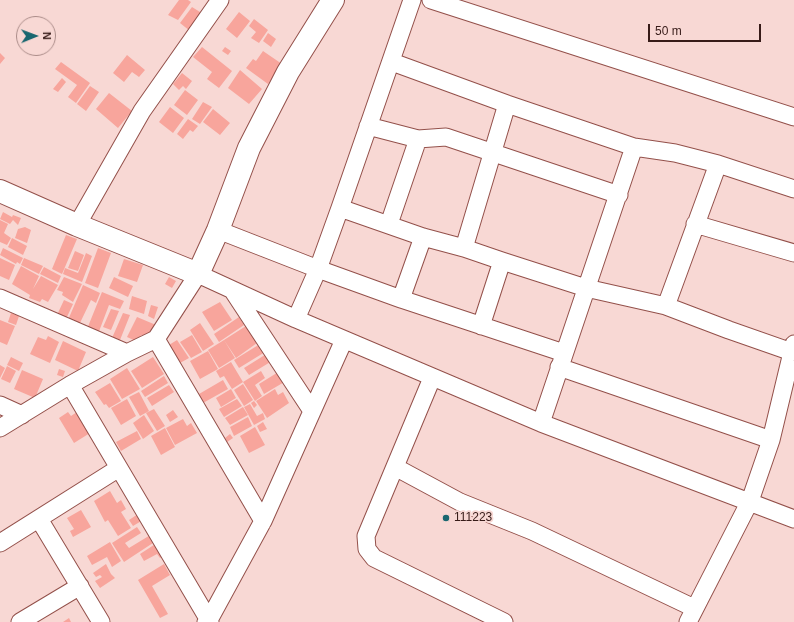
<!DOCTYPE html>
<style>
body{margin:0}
#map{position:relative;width:794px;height:622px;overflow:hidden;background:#f8d8d4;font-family:Arial,sans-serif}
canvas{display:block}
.north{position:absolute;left:16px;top:16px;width:40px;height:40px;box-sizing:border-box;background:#f8d8d4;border:1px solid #ab8c89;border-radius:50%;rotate:89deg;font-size:11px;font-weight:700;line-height:16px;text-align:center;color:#371b18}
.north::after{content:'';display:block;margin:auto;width:14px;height:18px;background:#19666f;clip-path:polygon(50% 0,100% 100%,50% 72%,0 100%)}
.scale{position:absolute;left:648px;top:24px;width:113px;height:18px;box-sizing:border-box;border:2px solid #371b18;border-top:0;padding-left:5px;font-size:12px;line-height:14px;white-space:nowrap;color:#371b18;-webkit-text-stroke:3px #f8d8d4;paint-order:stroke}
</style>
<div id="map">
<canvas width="794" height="622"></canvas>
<div class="north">N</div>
<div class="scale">50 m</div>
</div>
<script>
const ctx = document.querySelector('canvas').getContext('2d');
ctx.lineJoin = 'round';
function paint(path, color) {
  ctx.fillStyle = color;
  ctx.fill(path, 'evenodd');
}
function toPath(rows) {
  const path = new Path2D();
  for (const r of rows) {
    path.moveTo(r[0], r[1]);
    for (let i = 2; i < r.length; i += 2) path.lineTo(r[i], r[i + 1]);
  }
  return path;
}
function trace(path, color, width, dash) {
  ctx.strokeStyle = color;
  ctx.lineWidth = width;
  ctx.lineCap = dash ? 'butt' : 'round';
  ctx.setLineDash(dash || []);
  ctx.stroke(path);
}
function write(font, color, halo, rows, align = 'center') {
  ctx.font = font + ' Arial,sans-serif';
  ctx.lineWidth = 3.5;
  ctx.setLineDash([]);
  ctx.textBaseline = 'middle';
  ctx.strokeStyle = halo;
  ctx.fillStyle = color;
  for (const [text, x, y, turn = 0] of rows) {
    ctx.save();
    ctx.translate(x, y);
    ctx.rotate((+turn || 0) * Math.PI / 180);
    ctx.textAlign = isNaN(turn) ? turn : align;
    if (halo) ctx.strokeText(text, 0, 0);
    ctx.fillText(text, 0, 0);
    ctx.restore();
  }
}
const building = toPath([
 [179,0,188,0,191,2,178,20,168,15],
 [192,7,208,17,195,35,180,23],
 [239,12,250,21,237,38,226,29],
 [254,19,268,30,259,43,251,38,256,32,249,26],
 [268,33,276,39,271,47,263,41],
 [202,47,232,71,219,88,207,79,212,72,193,57],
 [225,47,231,51,228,55,222,51],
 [263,51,282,64,268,84,246,68,253,59,256,61],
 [0,53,5,58,0,64],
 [127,55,145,70,139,77,132,72,124,82,113,73],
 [61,62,90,83,76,103,68,97,77,85,55,69],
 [240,70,262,89,249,104,228,88],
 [182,73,192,81,186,89,183,86,179,90,173,84],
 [62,78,66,82,58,92,53,89],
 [90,86,99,92,86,111,77,104],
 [185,90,198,100,187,115,174,105],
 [109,93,132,111,118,128,96,109],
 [203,102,212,107,200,124,192,119],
 [170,107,184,118,173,133,159,122],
 [213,109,230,123,220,135,203,122],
 [188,119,198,126,193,132,190,130,183,139,177,134],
 [3,212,12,217,13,215,21,218,18,225,13,220,10,224,0,219],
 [0,220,8,224,4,233,11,238,7,245,0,242],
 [25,227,31,230,27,243,15,238,18,229],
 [66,235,77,239,62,274,52,269],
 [12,238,27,246,23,255,8,247],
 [3,248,23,258,20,264,17,262,16,264,0,255],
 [98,248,111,253,98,288,85,283],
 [75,251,84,255,78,271,68,268],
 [86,253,92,256,82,282,63,274,65,268,78,273],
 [0,258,15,265,9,280,0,276],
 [24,258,43,266,39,274,21,265],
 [124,259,143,265,137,282,118,276],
 [21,266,39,276,33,289,41,276,58,285,48,302,42,299,40,302,29,298,30,295,12,284],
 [44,267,61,276,58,283,40,274],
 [64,277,82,284,73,302,62,295,63,292,57,290],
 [114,277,133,286,128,297,109,288],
 [169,277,176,281,172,288,165,284],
 [83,285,100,293,96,303,91,300,79,325,68,320],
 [102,292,124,301,120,309,109,305,98,334,87,329],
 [132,296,147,301,144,314,129,309],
 [64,300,73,304,66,319,57,315],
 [220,302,232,320,214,331,202,312],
 [151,305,158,307,154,319,148,316],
 [111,309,119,311,111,330,103,327],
 [11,313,19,316,16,325,8,322],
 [123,313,130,315,120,340,112,338],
 [137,317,156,325,151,339,141,335,138,342,127,337],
 [239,317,244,325,219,342,214,334],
 [0,320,15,326,7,345,0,342],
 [200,323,214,344,203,351,190,330],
 [246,326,257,343,236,358,224,340],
 [192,335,202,352,191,358,180,342],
 [48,336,59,342,50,363,30,354,38,337,46,340],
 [177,340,189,358,180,363,169,345],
 [224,340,235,358,219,368,208,350],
 [63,341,86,352,78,371,55,360],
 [260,344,265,352,239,368,234,360],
 [208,351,218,369,200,379,190,361],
 [268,353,272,361,249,375,244,368],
 [11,357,23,363,19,371,7,365],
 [153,357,164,374,142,388,131,371],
 [231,362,243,382,261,371,265,378,255,385,262,396,255,401,243,382,232,389,224,376,220,378,216,371],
 [0,365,5,368,0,378],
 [7,366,16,371,10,383,1,379],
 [127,368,140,389,122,399,110,379],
 [59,369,65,371,63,377,57,375],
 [22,370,43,379,35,398,14,389],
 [280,371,286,381,264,394,259,384],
 [164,376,168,383,145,397,141,391],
 [223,380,228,389,203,403,199,394],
 [110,383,121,401,109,408,106,404,104,405,95,392],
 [243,384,253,400,244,406,234,390],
 [169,385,174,392,152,406,147,398],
 [231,389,236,398,221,407,216,398],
 [275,389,278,395,283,392,289,403,267,418,256,401],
 [139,392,149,411,140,416,129,397],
 [127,399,136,416,121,425,111,408],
 [237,399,242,406,224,417,219,409],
 [254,401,257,405,254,408,251,403],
 [250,404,257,416,263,413,265,419,254,425,244,407],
 [243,407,248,415,230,425,225,418],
 [154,409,165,426,157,431,146,413],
 [173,410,178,417,170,422,166,415],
 [68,412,71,416,77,412,90,433,74,443,59,418],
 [144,415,154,431,143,439,133,423],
 [248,417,252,426,234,436,230,427],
 [183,419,187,426,191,423,197,433,175,445,166,428],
 [263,422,267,429,260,432,257,426],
 [255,427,265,445,249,453,240,436],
 [165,428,175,447,161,455,151,436],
 [137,431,141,439,121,451,116,442],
 [230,434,233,438,227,442,225,438],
 [110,491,117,503,121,500,126,509,121,512,131,528,118,536,108,520,105,522,94,501],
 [81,510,91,527,73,537,70,531,74,529,67,518],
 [138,514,143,520,133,526,129,520],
 [137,527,141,533,125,543,129,548,152,534,156,541,124,562,112,543],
 [110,542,121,561,112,567,107,557,92,565,87,556],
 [157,543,162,557,160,558,157,554,144,561,140,554],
 [106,564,111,574,115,578,100,588,95,581,102,577,100,575,96,577,93,573],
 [164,564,170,575,152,586,168,614,160,618,138,580],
 [69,618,71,622,63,622]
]);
const street = toPath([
 [431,0,794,117],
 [392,62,507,104,634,147,675,153,718,164,794,189],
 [368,126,418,139,446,137,619,195],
 [340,208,423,237,464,248,502,261,586,288,666,306,729,330,792,352],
 [389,224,418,139],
 [695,224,794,253],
 [77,225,142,111,220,0],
 [218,230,318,269,401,299,564,353],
 [464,248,507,104],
 [233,291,312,411],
 [0,298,127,353],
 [401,299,423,237],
 [666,306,718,164],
 [296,319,318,269,340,208,412,0],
 [481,326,502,261],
 [156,339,263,521],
 [559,367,771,440],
 [432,378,366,536,367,549,374,558,504,622],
 [70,385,210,622],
 [0,405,22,415],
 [541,423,634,147],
 [0,428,70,385,127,353,156,339,198,274,296,319,541,423,794,519],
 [395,467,460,502,532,531,694,608],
 [39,519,101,622],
 [0,543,119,468],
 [20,622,80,586],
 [206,622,209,620,263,521,344,340],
 [688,622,750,501,771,440,794,344]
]);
const secondary = toPath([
 [0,191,77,225,198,274,218,230,249,148,288,72,333,0]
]);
const markers = [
 [446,518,4,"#19666f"]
];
const poiNames = [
 ["111223",454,518]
];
paint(building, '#f8a59c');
trace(street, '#93504a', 19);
trace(secondary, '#93504a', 24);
trace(street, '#fff', 17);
trace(secondary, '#fff', 22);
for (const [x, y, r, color] of markers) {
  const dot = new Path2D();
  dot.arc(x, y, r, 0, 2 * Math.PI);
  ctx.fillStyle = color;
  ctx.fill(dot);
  trace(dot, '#f8d8d4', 1.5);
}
write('12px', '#371b18', '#f8d8d4', poiNames, 'left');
</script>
